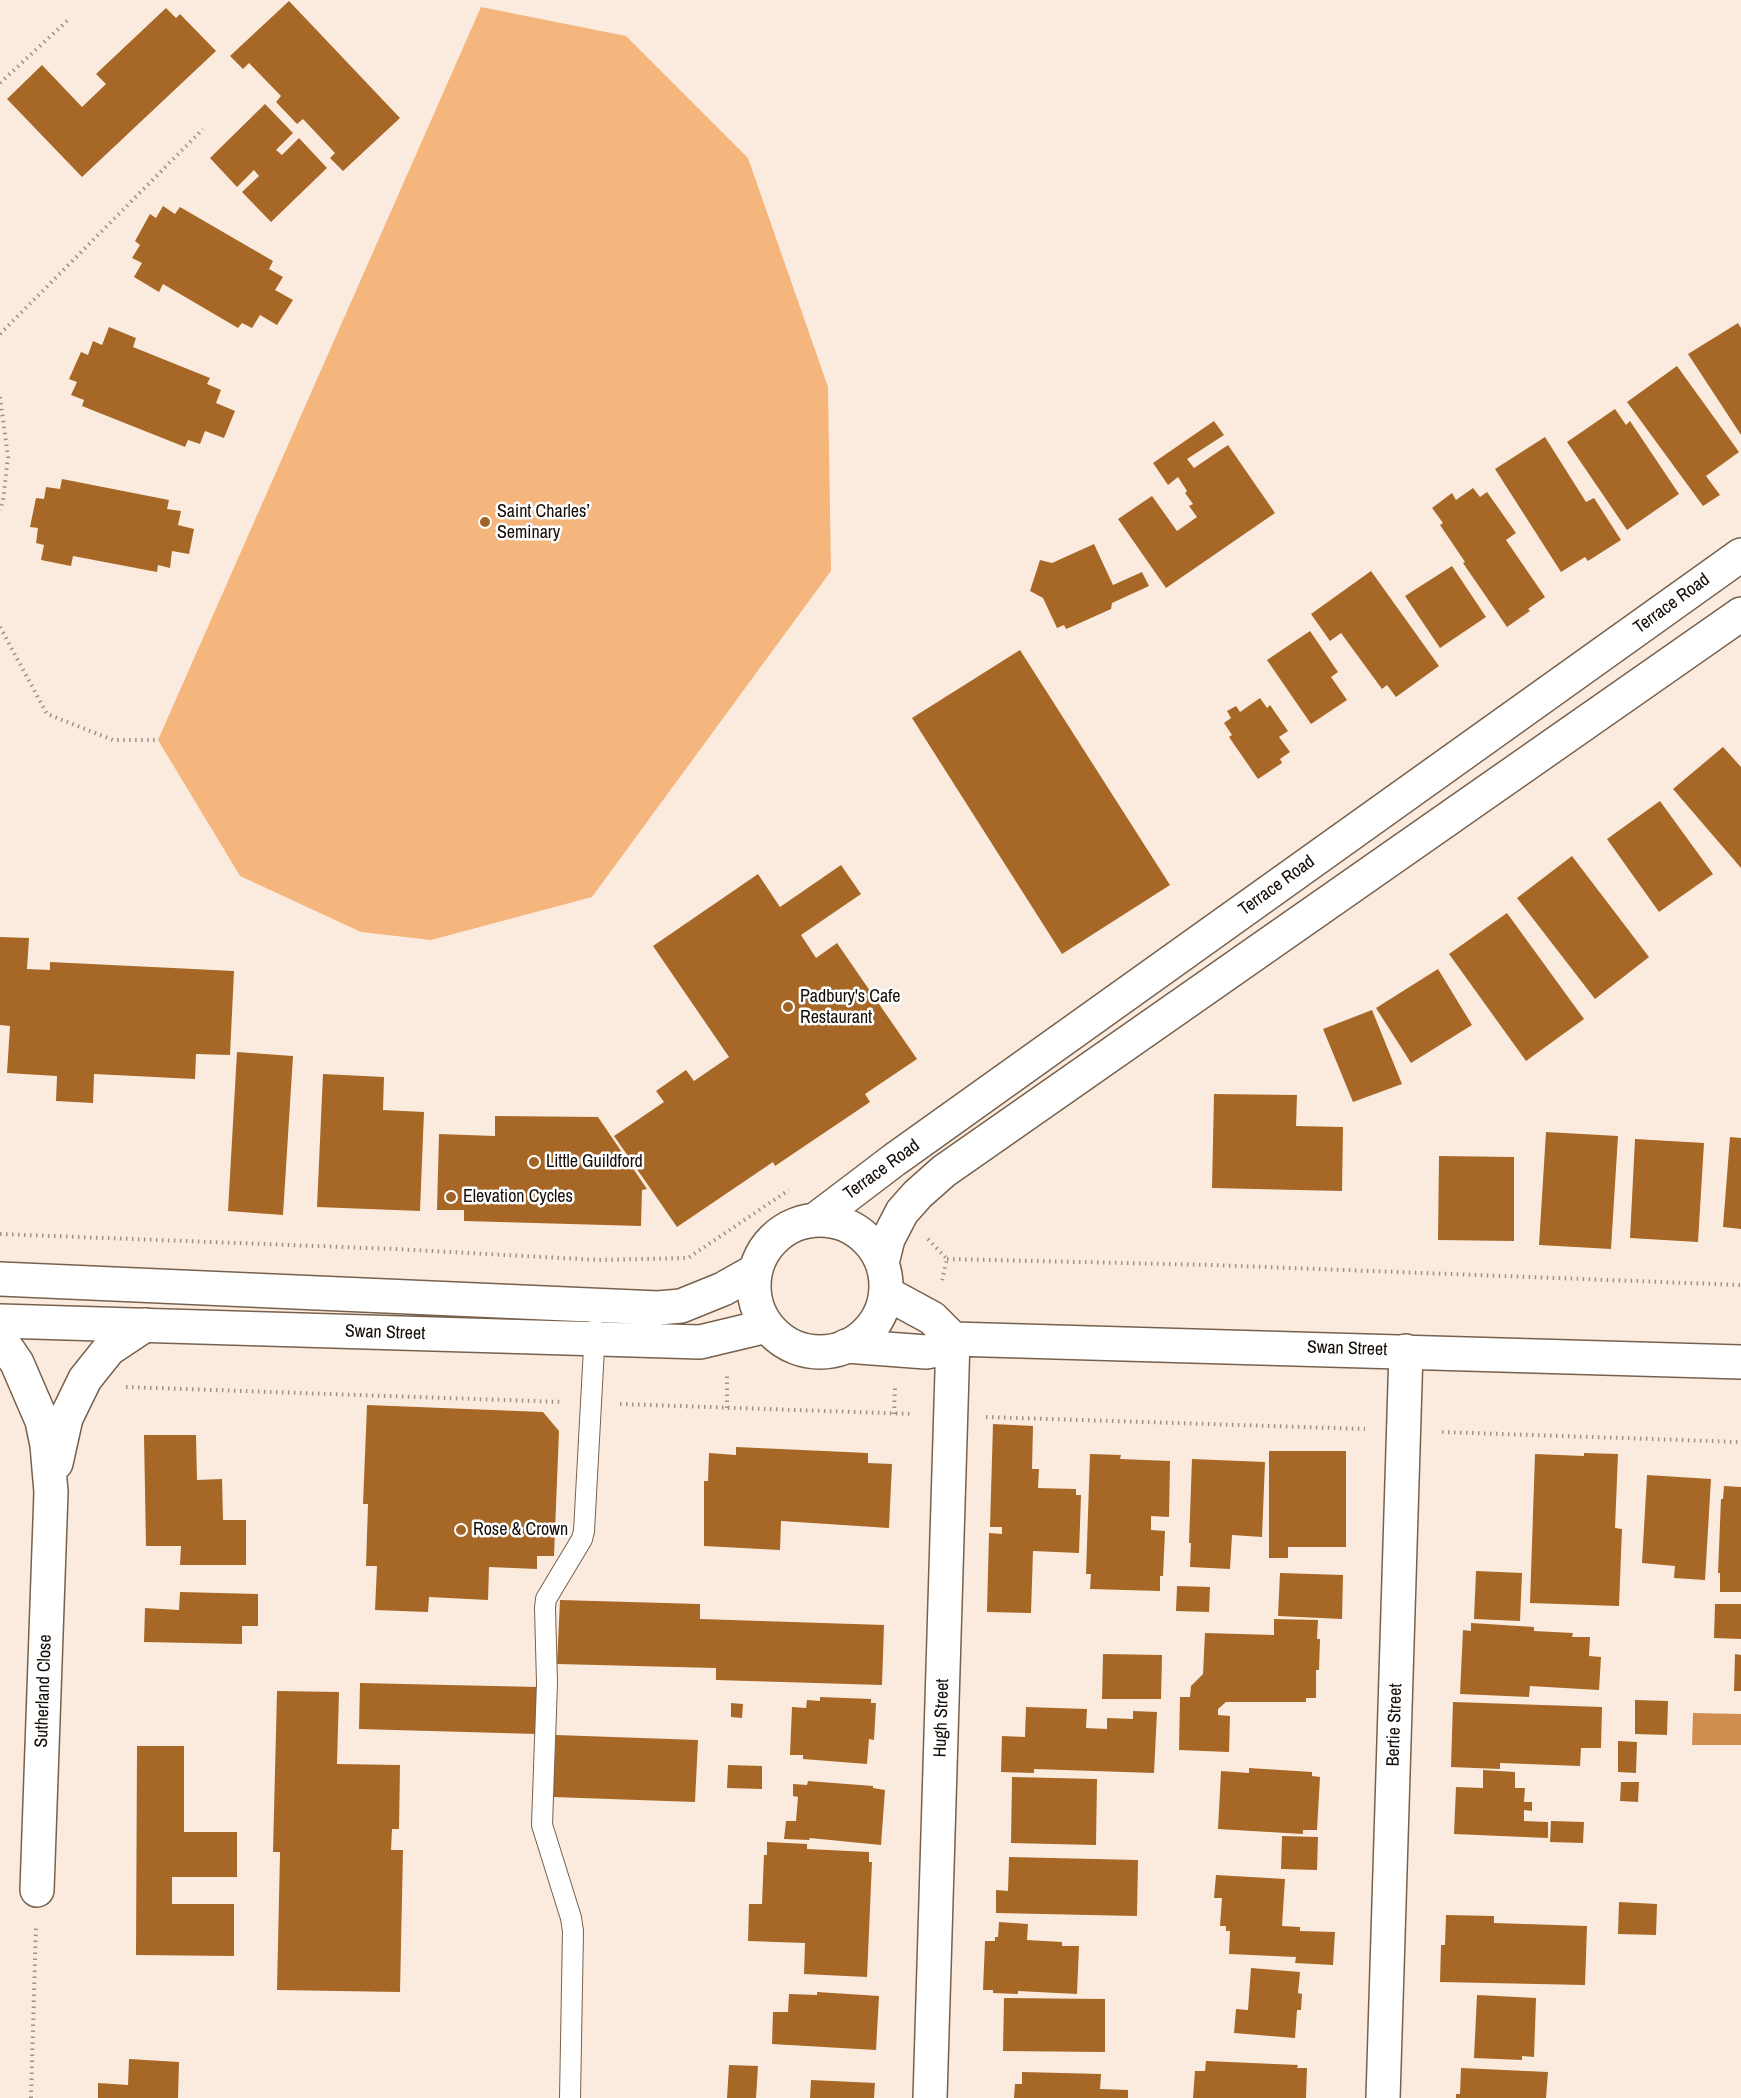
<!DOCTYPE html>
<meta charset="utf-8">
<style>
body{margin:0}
canvas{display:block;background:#fbebde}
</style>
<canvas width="1741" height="2098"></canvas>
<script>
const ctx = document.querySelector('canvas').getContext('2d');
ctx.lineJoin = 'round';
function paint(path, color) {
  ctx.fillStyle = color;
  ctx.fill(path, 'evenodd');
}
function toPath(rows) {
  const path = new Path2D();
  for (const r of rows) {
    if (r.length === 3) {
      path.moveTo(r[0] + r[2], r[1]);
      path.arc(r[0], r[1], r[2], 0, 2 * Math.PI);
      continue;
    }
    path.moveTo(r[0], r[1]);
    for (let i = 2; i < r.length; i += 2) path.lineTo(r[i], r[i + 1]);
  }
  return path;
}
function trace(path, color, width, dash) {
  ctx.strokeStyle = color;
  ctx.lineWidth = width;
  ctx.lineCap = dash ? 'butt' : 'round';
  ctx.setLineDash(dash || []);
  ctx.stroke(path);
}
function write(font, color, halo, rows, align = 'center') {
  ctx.font = font + ' "Archivo Narrow",sans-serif';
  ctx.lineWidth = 5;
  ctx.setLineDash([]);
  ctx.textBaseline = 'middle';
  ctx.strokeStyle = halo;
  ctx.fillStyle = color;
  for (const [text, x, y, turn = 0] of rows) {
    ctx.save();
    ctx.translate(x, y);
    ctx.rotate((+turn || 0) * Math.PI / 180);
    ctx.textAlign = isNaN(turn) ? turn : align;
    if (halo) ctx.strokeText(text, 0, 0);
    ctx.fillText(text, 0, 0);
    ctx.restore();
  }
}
const green = toPath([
 [481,7,626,36,748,158,828,387,831,571,592,897,431,940,361,932,240,876,158,740]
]);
const water = toPath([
 [1693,1713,1741,1714,1741,1745,1692,1745]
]);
const building = toPath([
 [289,1,400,118,343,171,330,158,335,153,303,119,297,124,276,102,281,96,249,63,243,69,230,56],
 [166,8,176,18,180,14,216,51,82,177,7,99,42,65,82,107,106,84,96,74],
 [265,104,293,133,276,150,282,155,299,138,327,168,271,222,242,192,259,176,254,170,237,187,210,158],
 [163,206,175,214,180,207,273,261,269,269,283,277,275,290,293,300,277,325,260,315,252,328,242,323,238,328,163,284,159,292,134,277,142,263,132,258,140,245,135,241,150,214,156,218],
 [1738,323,1741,328,1741,435,1688,354],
 [109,327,136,338,133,347,210,378,207,384,221,390,216,403,235,411,224,438,205,431,200,444,188,440,185,447,82,406,84,400,71,395,77,382,69,379,81,352,88,355,93,341,102,345],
 [1677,366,1739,452,1706,476,1720,495,1703,506,1627,402],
 [1615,409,1626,425,1630,421,1679,494,1627,530,1567,442],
 [1214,421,1224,435,1187,459,1194,468,1228,445,1275,513,1166,588,1118,519,1152,496,1177,531,1197,517,1189,506,1193,504,1185,493,1187,491,1178,477,1168,485,1153,463],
 [1545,437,1586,502,1594,498,1621,540,1588,561,1585,557,1561,572,1495,469],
 [62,479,169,500,167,509,181,511,178,525,194,529,189,554,172,551,170,568,158,565,157,572,73,556,71,566,41,560,44,545,36,543,38,528,30,527,36,498,44,499,46,487,60,489],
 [1473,488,1480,497,1487,492,1516,533,1506,540,1545,597,1528,609,1530,611,1507,627,1463,563,1465,562,1440,525,1443,523,1432,508,1452,493,1456,500],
 [1094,544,1113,585,1142,572,1149,586,1112,603,1111,609,1071,627,1066,629,1064,625,1057,628,1043,598,1030,591,1040,560,1052,563],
 [1452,566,1486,617,1440,648,1405,596],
 [1371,571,1439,666,1396,697,1387,685,1382,689,1341,633,1330,641,1311,614],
 [1310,631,1338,672,1331,677,1347,700,1311,724,1267,660],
 [1020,650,1170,885,1062,954,912,718],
 [1260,698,1267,708,1270,705,1288,731,1279,737,1290,752,1280,759,1282,763,1258,779,1229,737,1232,735,1224,723,1231,718,1227,711,1236,706,1240,712],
 [1723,747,1741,767,1741,868,1673,789],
 [1660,801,1713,874,1659,912,1607,839],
 [1572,856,1649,957,1595,999,1517,898],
 [841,865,861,894,801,935,816,958,837,943,917,1059,865,1094,870,1102,775,1166,773,1162,677,1227,614,1136,664,1102,656,1091,686,1070,694,1081,729,1057,653,946,758,874,780,907],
 [1507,913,1584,1019,1526,1061,1449,954],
 [0,937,29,938,27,969,50,970,50,962,234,971,230,1055,196,1054,195,1079,94,1074,93,1103,56,1101,57,1076,7,1073,10,1026,0,1025],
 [1438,969,1472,1025,1411,1063,1376,1008],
 [1372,1010,1402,1084,1353,1102,1323,1029],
 [237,1052,293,1056,283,1215,228,1211],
 [323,1074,384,1077,383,1110,424,1112,420,1211,317,1207],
 [1214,1094,1297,1095,1296,1126,1343,1127,1342,1191,1212,1188],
 [495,1116,598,1117,647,1189,642,1190,641,1226,464,1221,464,1210,437,1210,439,1134,495,1136],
 [1546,1132,1618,1136,1611,1249,1539,1245],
 [1730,1137,1741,1138,1741,1229,1723,1227],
 [1635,1139,1704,1143,1698,1242,1630,1238],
 [1439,1156,1514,1157,1514,1241,1438,1240],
 [367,1405,543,1412,559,1431,554,1556,537,1556,537,1569,489,1567,488,1600,429,1597,428,1612,375,1610,377,1566,366,1566,368,1504,363,1504],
 [993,1424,1033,1426,1032,1469,1039,1469,1038,1488,1076,1489,1076,1495,1081,1495,1079,1553,1033,1551,1031,1613,987,1612,989,1533,1002,1534,1002,1527,990,1527],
 [144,1435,196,1435,197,1480,222,1479,223,1520,246,1520,246,1565,180,1565,181,1546,146,1546],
 [736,1447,868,1453,868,1463,892,1464,889,1528,781,1521,780,1550,704,1546,704,1481,708,1481,709,1453,736,1455],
 [1269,1451,1346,1451,1346,1547,1288,1547,1288,1558,1269,1558],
 [1584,1453,1618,1454,1615,1528,1622,1529,1619,1606,1530,1603,1535,1454,1584,1456],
 [1090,1454,1121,1455,1120,1459,1170,1461,1169,1517,1151,1516,1151,1530,1165,1531,1163,1576,1160,1576,1160,1591,1090,1589,1091,1574,1086,1574],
 [1192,1459,1265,1462,1262,1537,1232,1535,1230,1569,1190,1567,1191,1543,1189,1543],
 [1647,1475,1711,1479,1705,1580,1674,1578,1675,1566,1642,1563],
 [1724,1486,1741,1487,1741,1592,1720,1592,1720,1573,1718,1573,1721,1499,1723,1499],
 [1476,1571,1522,1573,1520,1621,1474,1619],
 [1280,1573,1343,1575,1342,1619,1278,1616],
 [1177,1586,1210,1587,1209,1612,1176,1611],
 [180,1592,258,1594,258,1626,242,1626,242,1644,144,1642,145,1608,179,1610],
 [560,1600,700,1604,700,1619,884,1625,882,1685,716,1680,716,1668,557,1664],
 [1715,1604,1741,1604,1741,1639,1714,1638],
 [1274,1619,1318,1620,1317,1639,1320,1639,1319,1670,1316,1670,1316,1698,1306,1698,1306,1702,1226,1702,1218,1709,1218,1715,1230,1716,1229,1752,1179,1750,1180,1697,1190,1697,1191,1686,1203,1674,1205,1633,1274,1635],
 [1471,1623,1534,1627,1534,1631,1573,1633,1572,1637,1590,1637,1589,1656,1601,1657,1599,1690,1530,1686,1529,1697,1460,1694,1463,1630,1471,1631],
 [1103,1654,1162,1655,1161,1699,1102,1699],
 [1735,1654,1741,1655,1741,1691,1734,1691],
 [360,1683,538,1687,537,1734,359,1729],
 [277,1691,339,1692,337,1764,400,1765,399,1829,392,1829,391,1850,403,1850,400,1992,277,1990,280,1852,273,1852],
 [820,1697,871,1699,871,1703,876,1703,874,1740,869,1739,867,1764,803,1759,803,1755,790,1755,792,1707,806,1708,807,1700,820,1701],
 [1635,1700,1668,1701,1667,1735,1635,1734],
 [1453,1702,1602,1707,1601,1748,1581,1748,1580,1766,1500,1763,1500,1769,1451,1767],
 [731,1703,743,1704,742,1718,731,1717],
 [1026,1707,1087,1709,1086,1728,1107,1729,1107,1718,1133,1719,1133,1711,1157,1712,1154,1773,1034,1769,1034,1773,1001,1772,1002,1736,1025,1737],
 [556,1735,698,1740,695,1802,553,1797],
 [1618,1741,1637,1742,1636,1773,1618,1772],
 [137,1746,184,1746,184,1832,237,1832,237,1877,172,1877,172,1904,234,1904,234,1956,136,1955],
 [728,1765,762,1766,762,1789,727,1788],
 [1249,1768,1312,1772,1312,1776,1320,1777,1317,1830,1303,1830,1303,1834,1218,1829,1221,1771,1249,1773],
 [1483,1770,1515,1772,1515,1788,1525,1788,1524,1802,1532,1802,1532,1811,1524,1810,1524,1821,1548,1822,1548,1838,1454,1834,1456,1787,1483,1788],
 [1012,1777,1097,1779,1096,1845,1011,1843],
 [808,1781,873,1786,873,1788,885,1790,881,1845,810,1838,809,1840,784,1839,786,1821,796,1821,798,1797,793,1796,793,1784,807,1785],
 [1621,1782,1639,1782,1638,1802,1620,1801],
 [1551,1821,1584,1822,1583,1843,1550,1842],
 [1282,1836,1318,1837,1317,1870,1281,1869],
 [767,1842,807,1844,807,1849,869,1852,869,1862,872,1862,867,1977,804,1974,805,1943,748,1941,749,1904,762,1904,764,1855,767,1855],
 [1009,1857,1138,1860,1137,1916,996,1913,996,1890,1008,1891],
 [1216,1875,1285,1879,1282,1926,1300,1927,1300,1931,1335,1932,1333,1965,1295,1963,1296,1957,1229,1954,1230,1931,1226,1931,1226,1926,1220,1926,1222,1898,1214,1898],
 [1619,1902,1657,1904,1656,1935,1618,1934],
 [1446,1915,1494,1916,1494,1923,1587,1926,1585,1985,1440,1982,1441,1945,1445,1945],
 [999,1922,1028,1924,1027,1940,1062,1942,1062,1946,1079,1946,1077,1994,1018,1991,1018,1994,993,1993,993,1990,983,1990,985,1941,995,1941,995,1937,998,1937],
 [1251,1968,1300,1972,1298,1993,1302,1994,1301,2010,1297,2010,1295,2038,1234,2033,1236,2009,1248,2010],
 [817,1992,879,1996,876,2050,772,2044,773,2012,788,2012,789,1994,817,1995],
 [1477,1995,1536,1998,1534,2057,1522,2056,1522,2060,1474,2058],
 [1004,1998,1105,1999,1105,2052,1003,2051],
 [129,2059,179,2062,178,2098,98,2098,98,2083,128,2085],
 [1206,2061,1298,2065,1297,2068,1307,2068,1306,2098,1193,2098,1195,2071,1205,2071],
 [729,2065,758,2066,756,2098,727,2098],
 [1461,2068,1548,2072,1546,2098,1456,2098,1456,2094,1460,2094],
 [1022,2072,1101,2074,1100,2089,1128,2090,1128,2098,1014,2098,1015,2084,1022,2084],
 [811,2080,875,2083,874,2098,810,2098]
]);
const path = toPath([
 [0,83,68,20],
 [0,334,203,129],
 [0,397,8,457,3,501,0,510],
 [0,627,47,714,113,740,158,740],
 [0,1234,395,1249,598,1260,688,1258,789,1190],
 [928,1239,947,1259,942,1280],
 [947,1259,1212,1265,1741,1285],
 [126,1387,562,1402],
 [620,1404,913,1414],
 [727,1408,727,1373],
 [894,1414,895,1388],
 [986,1417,1365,1429],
 [1442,1432,1741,1442],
 [31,2098,36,1925]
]);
const lane = toPath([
 [570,2098,573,1931,571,1918,542,1825,547,1683,545,1608,546,1599,582,1539,584,1531,595,1330]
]);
const street = toPath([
 [886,1293,932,1318,953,1339],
 [0,1338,17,1363,42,1421,47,1445,51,1492,37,1890],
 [846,1346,926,1352,937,1350,953,1339,1741,1362],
 [56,1463,66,1418,85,1379,109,1349,145,1325],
 [930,2098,953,1339],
 [1383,2098,1406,1351]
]);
const secondary = toPath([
 [820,1286,66],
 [815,1220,894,1160,1741,555],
 [882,1263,888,1239,902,1212,918,1194,944,1171,1741,614],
 [0,1279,658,1308,681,1306,723,1289,755,1271],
 [0,1321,700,1342,767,1326]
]);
const markers = [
 [485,522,6,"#a06427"],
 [788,1007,6,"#a06427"],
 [534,1162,6,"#a06427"],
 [451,1197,6,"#a06427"],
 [461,1530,6,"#a06427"]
];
const poiNames = [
 ["Saint Charles’",497,512],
 ["Seminary",497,533],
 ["Padbury's Cafe",800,997],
 ["Restaurant",800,1018],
 ["Little Guildford",546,1162],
 ["Elevation Cycles",463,1197],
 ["Rose & Crown",473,1530]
];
const streetNames = [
 ["Terrace Road",1672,604,-36],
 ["Terrace Road",1277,886,-36],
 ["Terrace Road",882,1170,-36],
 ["Swan Street",385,1333,2],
 ["Swan Street",1347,1349,2],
 ["Sutherland Close",44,1691,-88],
 ["Hugh Street",942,1718,-88],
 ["Bertie Street",1395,1725,-88]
];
paint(green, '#f5b67d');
paint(water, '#cf8d4f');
paint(building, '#a76827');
trace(lane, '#77614d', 22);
trace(street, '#77614d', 36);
trace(secondary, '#77614d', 36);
trace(path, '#9e9187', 4, [1.5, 4.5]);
trace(lane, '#fff', 20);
trace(street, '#fff', 33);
trace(secondary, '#fff', 33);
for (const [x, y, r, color] of markers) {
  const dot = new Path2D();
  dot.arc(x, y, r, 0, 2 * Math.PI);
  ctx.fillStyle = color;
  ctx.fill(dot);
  trace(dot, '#fff', 2);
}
write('18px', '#140c05', '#fff', poiNames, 'left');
write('18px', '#140c05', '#fff', streetNames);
</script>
